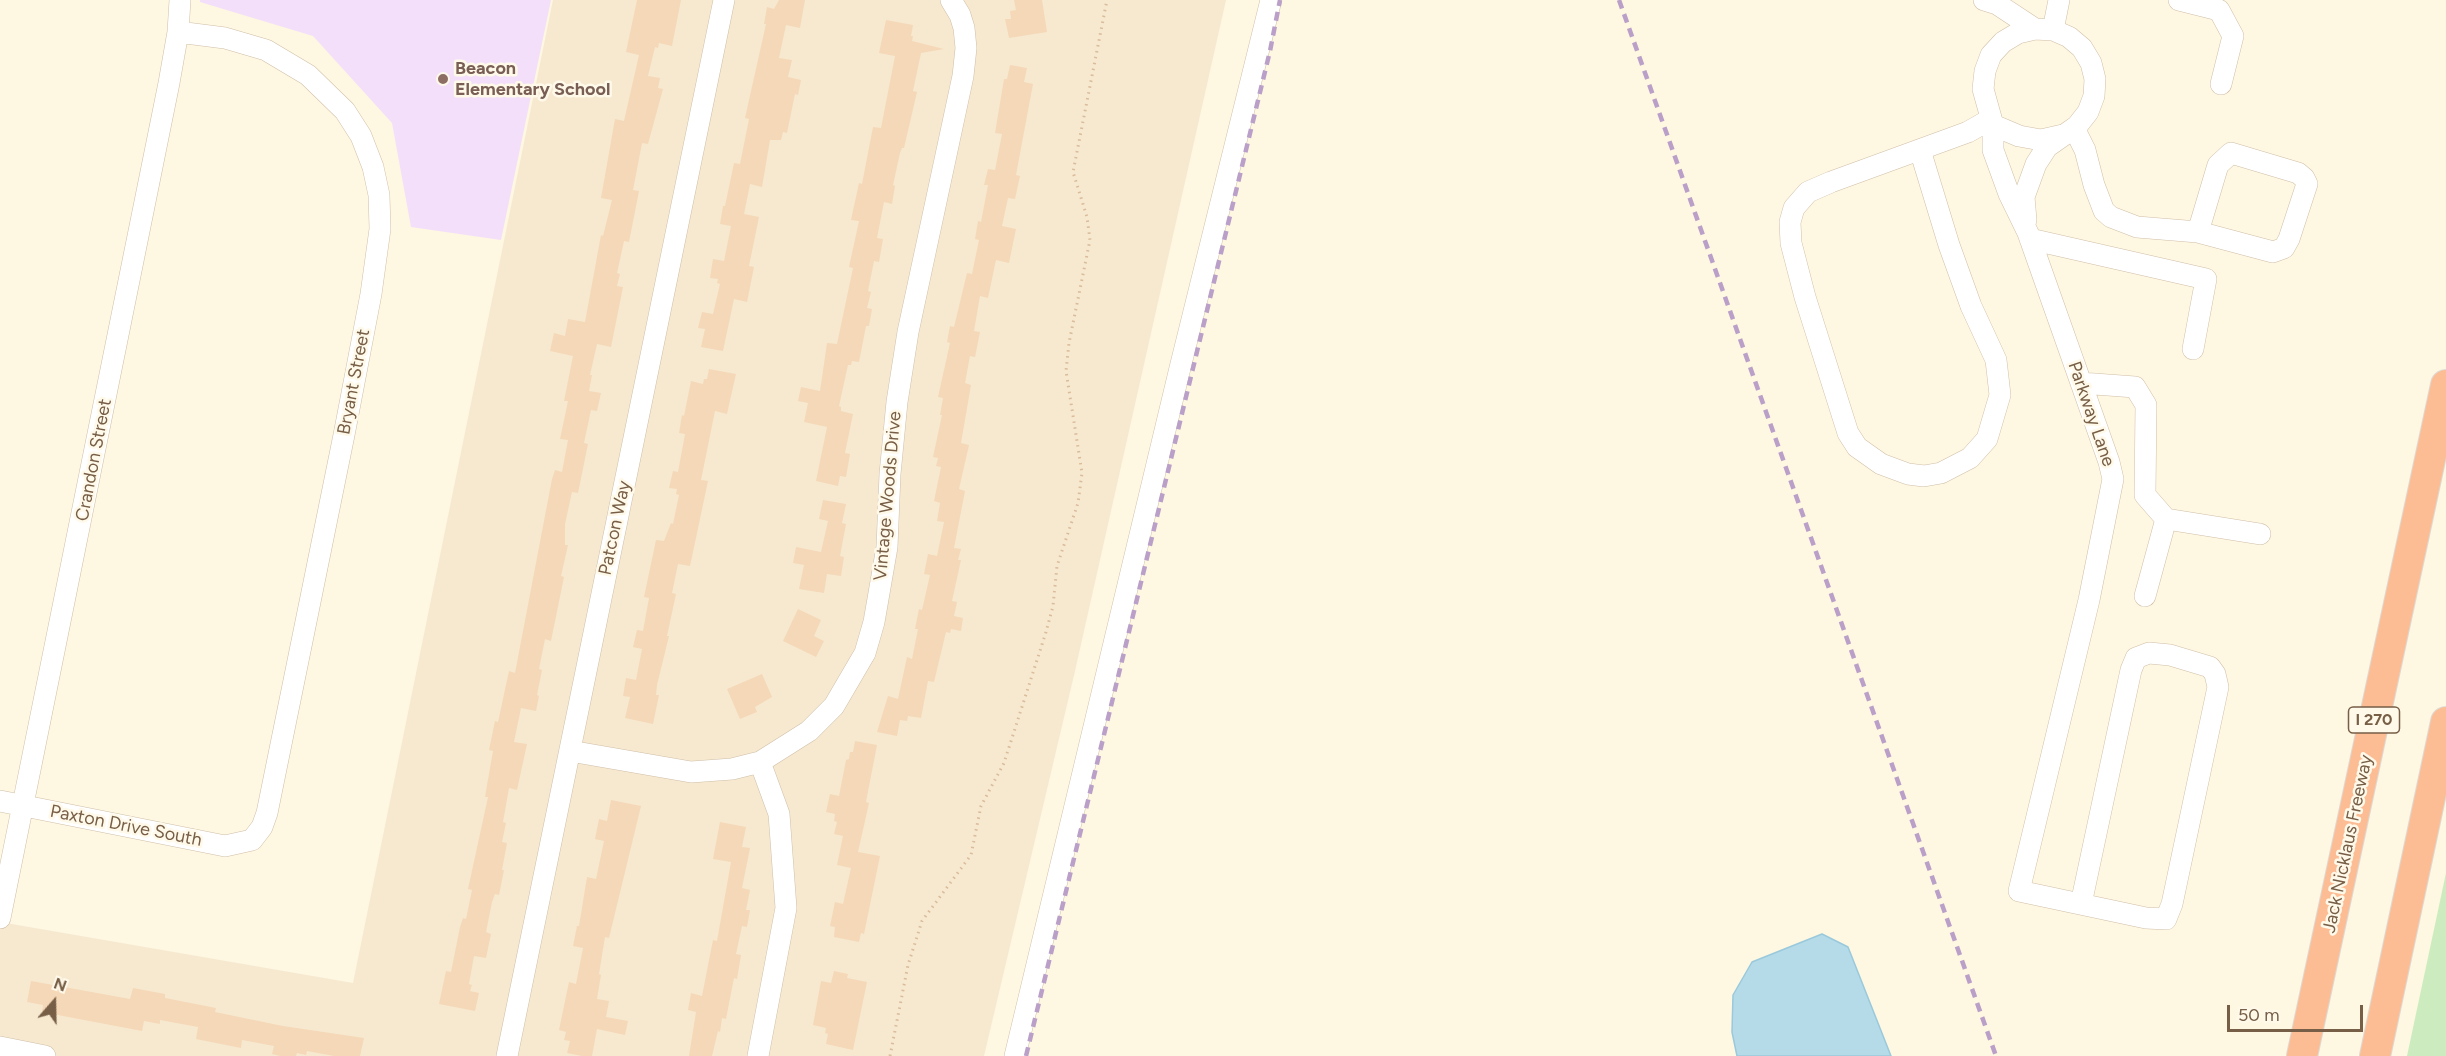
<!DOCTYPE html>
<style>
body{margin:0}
#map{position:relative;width:2446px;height:1056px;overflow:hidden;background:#fef7e2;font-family:Figtree,sans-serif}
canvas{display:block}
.north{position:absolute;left:24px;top:972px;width:60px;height:60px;-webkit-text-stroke:4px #fff9ea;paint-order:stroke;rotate:20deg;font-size:16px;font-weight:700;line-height:24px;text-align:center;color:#775e46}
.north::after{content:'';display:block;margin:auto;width:21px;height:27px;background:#775e46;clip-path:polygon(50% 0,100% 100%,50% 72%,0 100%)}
.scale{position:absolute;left:2227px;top:1005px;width:136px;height:27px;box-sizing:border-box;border:3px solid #775e46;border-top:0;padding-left:8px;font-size:18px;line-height:21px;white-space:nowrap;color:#775e46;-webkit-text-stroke:4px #fff9ea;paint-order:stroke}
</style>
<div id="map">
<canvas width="2446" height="1056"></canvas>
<div class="north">N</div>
<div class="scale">50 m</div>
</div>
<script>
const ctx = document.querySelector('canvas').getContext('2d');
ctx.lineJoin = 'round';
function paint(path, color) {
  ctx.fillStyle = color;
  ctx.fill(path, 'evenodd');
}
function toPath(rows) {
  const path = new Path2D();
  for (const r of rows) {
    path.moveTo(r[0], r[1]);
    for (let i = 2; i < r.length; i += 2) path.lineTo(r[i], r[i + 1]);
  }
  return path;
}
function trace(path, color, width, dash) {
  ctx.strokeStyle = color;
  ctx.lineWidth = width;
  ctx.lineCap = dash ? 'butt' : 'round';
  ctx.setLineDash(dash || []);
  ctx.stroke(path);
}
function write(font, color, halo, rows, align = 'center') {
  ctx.font = font + ' Figtree,sans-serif';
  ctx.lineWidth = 5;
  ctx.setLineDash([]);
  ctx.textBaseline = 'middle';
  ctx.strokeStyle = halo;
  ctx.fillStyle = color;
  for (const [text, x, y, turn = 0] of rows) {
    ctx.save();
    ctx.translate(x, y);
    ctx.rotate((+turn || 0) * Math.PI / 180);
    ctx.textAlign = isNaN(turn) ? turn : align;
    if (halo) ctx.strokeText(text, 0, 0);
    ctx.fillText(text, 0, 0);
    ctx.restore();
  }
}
const residential = toPath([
 [553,0,1226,0,1075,671,984,1056,0,1056,0,922,353,983]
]);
const education = toPath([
 [200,0,551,0,501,240,411,227,392,123,313,36,200,2]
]);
const green = toPath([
 [2446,873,2446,1056,2407,1056]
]);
const water = toPath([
 [1822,934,1848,947,1891,1056,1737,1056,1732,1032,1733,995,1752,962,1822,934]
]);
const building = toPath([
 [637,0,681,0,672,46,659,43,658,48,655,47,648,76,660,78,658,88,663,89,648,144,642,143,633,190,639,191,629,242,624,241,617,273,620,274,617,286,623,287,611,347,597,344,590,375,592,375,589,391,601,393,597,411,591,410,584,443,588,444,578,493,572,492,565,524,565,545,568,545,561,576,564,577,551,641,545,639,539,669,542,670,537,695,539,696,536,711,521,708,514,742,527,744,517,790,509,788,503,822,506,823,502,842,507,843,502,870,504,870,499,895,495,894,492,902,486,932,491,934,486,958,474,956,469,984,472,985,470,991,479,993,475,1011,439,1004,446,971,451,972,460,927,463,918,466,919,472,890,468,889,488,797,485,797,487,785,493,751,489,750,495,721,498,722,509,671,515,673,552,479,555,470,562,472,568,440,560,439,568,401,564,401,573,356,550,351,554,333,565,336,568,319,585,322,601,235,603,236,612,200,601,198,615,119,624,121,639,55,626,52],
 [779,0,805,0,800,28,786,25,779,58,792,60,788,77,801,80,798,95,795,94,787,133,783,132,781,140,770,140,762,187,750,184,744,214,759,217,749,266,754,267,747,302,734,299,723,351,701,347,705,329,698,328,702,312,713,314,720,284,717,283,718,279,710,278,713,259,724,261,731,226,720,224,723,206,725,206,734,163,740,164,749,119,745,118,766,24,764,24,767,7,774,9],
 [1014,0,1042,0,1047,32,1009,38,1005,19,1011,19,1010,11,1016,10],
 [886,20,913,25,911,36,913,36,912,41,944,49,921,53,913,91,917,92,904,148,902,148,900,153,893,185,895,186,892,204,884,202,877,238,883,239,879,262,874,261,868,291,871,292,867,308,872,309,869,326,866,326,859,362,852,361,851,365,848,365,839,406,841,407,841,411,853,414,845,453,850,454,846,477,840,476,838,486,816,481,827,427,804,422,808,403,798,401,801,387,820,391,827,343,837,344,853,268,849,267,859,221,851,220,859,183,862,184,873,127,881,128,895,56,879,53],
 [1010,65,1027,68,1024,82,1033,84,1016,175,1020,176,1015,199,1008,198,1002,226,1016,229,1009,263,996,260,988,298,980,296,974,331,980,332,975,357,970,356,965,383,971,385,961,443,969,445,959,489,965,491,954,548,961,549,958,560,961,560,952,601,957,602,954,616,963,618,961,631,951,629,950,633,946,632,934,682,928,681,921,718,908,716,907,721,900,720,897,736,877,732,888,696,898,699,907,657,912,659,918,629,915,629,919,609,922,610,930,575,924,574,928,554,937,556,944,522,937,521,940,503,934,501,941,467,936,466,938,458,933,457,942,415,940,415,943,398,938,397,950,343,947,342,950,326,954,327,967,273,972,274,979,240,975,239,978,221,981,222,988,185,984,185,988,169,995,170,1002,134,995,133,1004,79,1007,79],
 [709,369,736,374,727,414,715,411,701,480,708,481,690,566,678,564,672,593,676,594,667,636,669,636,657,685,656,695,659,695,653,724,625,718,630,697,623,696,626,678,636,680,642,649,633,647,637,630,643,631,649,598,644,597,656,540,664,541,671,523,673,524,679,495,676,494,677,489,669,488,673,471,678,472,685,434,679,433,682,415,684,416,691,381,703,384,704,379,707,379],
 [823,500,846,504,842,523,846,524,840,556,844,557,841,576,827,574,824,593,799,589,804,565,793,563,796,547,821,552,828,521,819,519],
 [798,609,821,620,814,636,824,641,816,657,783,641],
 [762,674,772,697,755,707,757,712,740,719,727,689],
 [855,741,877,745,866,802,869,803,858,852,880,856,864,934,861,933,859,942,834,937,835,927,830,926,835,902,843,904,851,868,837,865,843,836,834,834,837,822,834,821,835,814,826,812,830,794,839,796,846,760,849,759,850,752,853,752],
 [611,800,641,806,609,938,605,937,599,974,601,975,597,999,609,1001,606,1017,628,1021,625,1035,597,1029,592,1056,582,1056,567,1053,570,1041,564,1040,566,1032,559,1030,569,982,576,984,583,948,573,946,577,926,579,926,587,877,596,879,604,841,595,839,599,819,607,821],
 [720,822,746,827,742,847,750,848,742,888,750,890,746,910,750,910,747,927,742,926,736,954,741,955,737,979,734,978,726,1019,722,1018,720,1032,718,1031,712,1056,689,1056,696,1012,688,1010,691,993,702,996,713,940,717,941,731,862,713,859],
 [834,971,848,974,847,978,867,982,853,1050,826,1044,828,1034,825,1033,826,1028,813,1025,821,981,831,983],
 [31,981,130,999,133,988,165,994,165,998,216,1008,215,1012,283,1026,364,1038,360,1056,334,1056,307,1051,306,1055,297,1053,296,1056,280,1056,272,1054,274,1046,242,1040,241,1048,196,1039,198,1027,160,1020,160,1024,144,1021,142,1031,42,1012,43,1005,27,1002]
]);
const path = toPath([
 [890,1056,908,965,922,921,971,855,981,806,1004,763,1046,632,1053,606,1057,566,1078,503,1082,473,1066,371,1069,343,1090,240,1087,217,1073,172,1107,0]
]);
const minor = toPath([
 [1984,0,1997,4,2035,29],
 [2179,0,2219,10,2233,36,2221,84],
 [2053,30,2059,0],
 [1993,125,1993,150,2009,194,2028,233,2109,462,2113,479,2089,600,2019,891,2146,918,2166,919,2172,904,2218,687,2215,674,2210,667,2170,655,2149,653,2136,658,2131,670,2081,904],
 [2074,128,2085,150,2094,185,2104,211,2111,217,2137,227,2198,232,2273,252,2284,248,2289,239,2307,184,2304,178,2298,173,2231,153,2218,165,2198,232],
 [1920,150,1949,245,1971,306,1996,360,2000,395,1987,439,1970,458,1941,473,1924,476,1908,474,1881,464,1857,447,1848,433,1805,297,1791,243,1790,222,1794,208,1808,192,1831,182,1968,132,1991,119],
 [2026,220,2024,197,2036,164,2047,147,2077,126,2088,112,2094,96,2095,79,2091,63,2082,48,2069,37,2053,30,2035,29,2018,33,2003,42,1991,55,1985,71,1983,89,1993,125,2019,136,2041,140,2063,135],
 [2030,239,2206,279,2193,349],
 [2081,383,2135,387,2146,405,2145,495,2166,519,2260,534],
 [2145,596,2166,519],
 [570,751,691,772,732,769,760,762,809,731,834,706,865,653,874,622,887,547,890,474,897,402,908,332,963,76,966,48,964,28,960,15,951,0],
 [0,801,225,846,252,840,262,827,267,813,344,435,371,294,380,229,379,195,373,167,361,136,345,111,308,75,266,50,225,38,178,32],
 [0,918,169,83,178,32,180,0],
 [0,1047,45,1056],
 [507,1056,724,0],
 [758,1056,786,908,779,814,760,762],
 [1015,1056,1180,368,1271,0]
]);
const highway = toPath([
 [2302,1056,2446,385],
 [2375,1056,2446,722]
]);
const rail = toPath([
 [1619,0,1996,1056],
 [1026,1056,1270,51,1280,0]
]);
const markers = [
 [443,79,6,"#8d6e63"]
];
const shields = [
 [2374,720,51]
];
const shieldNames = [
 ["I 270",2374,720]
];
const educationNames = [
 ["Beacon",455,69],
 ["Elementary School",455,90]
];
const streetNames = [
 ["Bryant Street",354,382,-79],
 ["Parkway Lane",2091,414,71],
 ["Crandon Street",94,460,-79],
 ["Vintage Woods Drive",888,496,-85],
 ["Patcon Way",615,528,-78],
 ["Paxton Drive South",126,826,11],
 ["Jack Nicklaus Freeway",2348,844,-78]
];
paint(residential, '#f6e9d0');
paint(education, '#f3dffa');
paint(green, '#ccecbf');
paint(water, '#b5dbe9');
trace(water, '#9ac9db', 1.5);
paint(building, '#f5d8b7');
trace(minor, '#d0bfa8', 22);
trace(highway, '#ded8d3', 32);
trace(path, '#dabb9a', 3, [1.5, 4.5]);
trace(minor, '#fff', 21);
trace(highway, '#fdbd94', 30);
trace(rail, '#baa0c8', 4.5, [9, 6]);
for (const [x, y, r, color] of markers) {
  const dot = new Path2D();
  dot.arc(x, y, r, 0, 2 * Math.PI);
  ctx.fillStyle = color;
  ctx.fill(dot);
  trace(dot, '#fff9ea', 2);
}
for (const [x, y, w] of shields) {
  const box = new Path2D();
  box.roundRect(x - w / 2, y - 13, w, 26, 4.5);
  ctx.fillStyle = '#fff9ea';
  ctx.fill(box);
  trace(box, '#775e46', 1.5);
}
write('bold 16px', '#775e46', null, shieldNames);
write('bold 18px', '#785e54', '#fff9ea', educationNames, 'left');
write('18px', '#775e46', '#fff9ea', streetNames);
</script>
